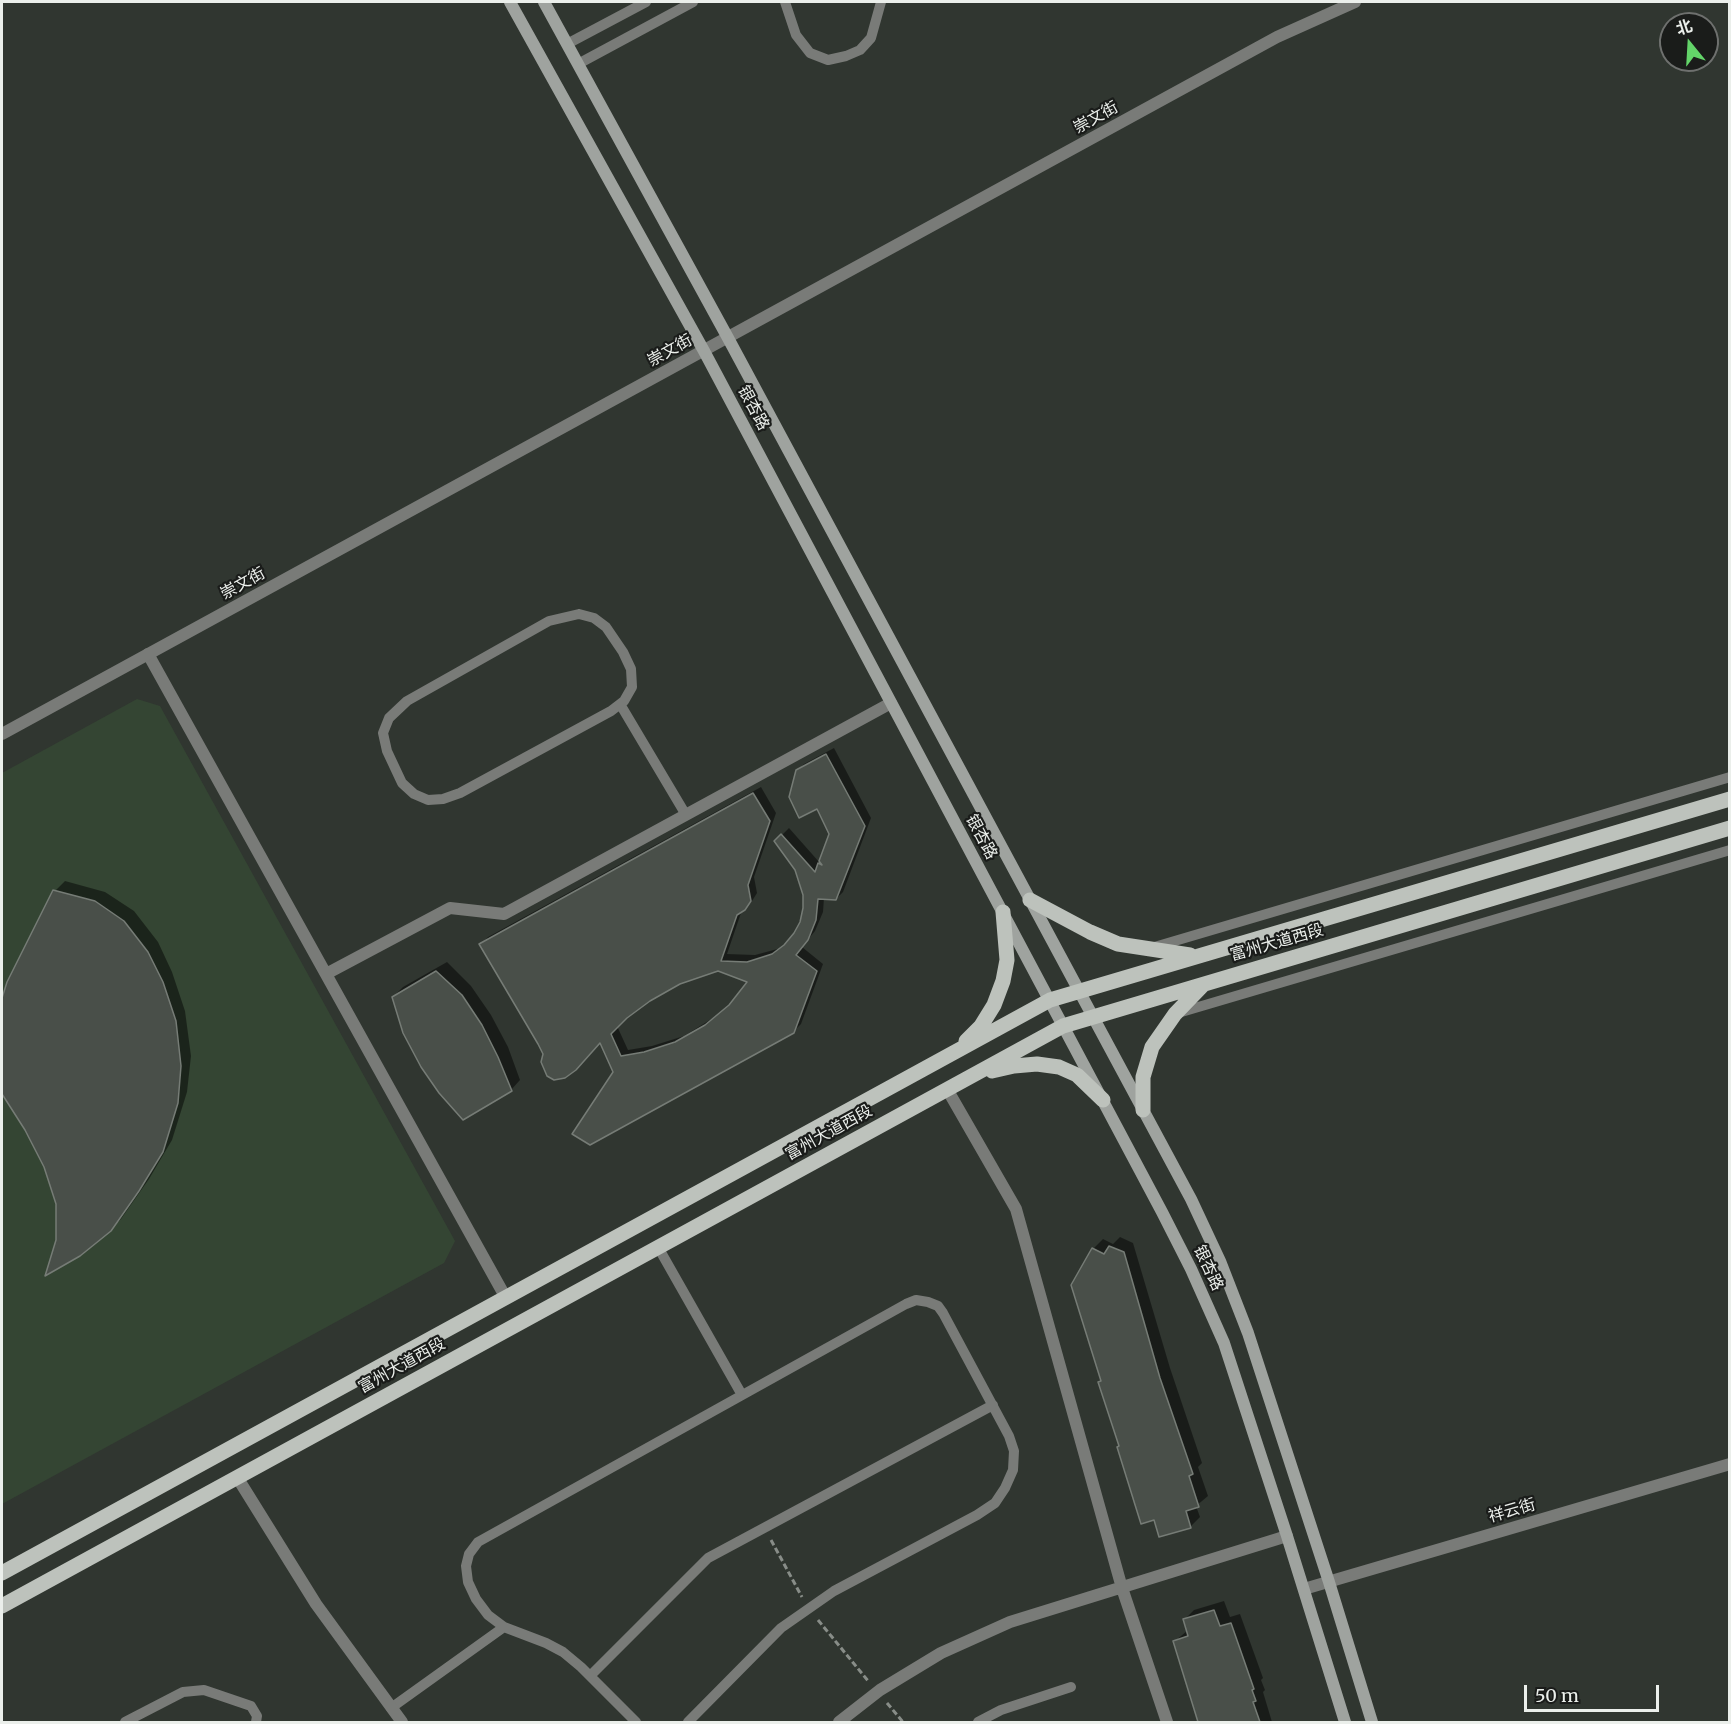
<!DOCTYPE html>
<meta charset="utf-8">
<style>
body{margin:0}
#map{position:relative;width:1731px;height:1724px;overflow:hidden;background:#303630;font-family:Merriweather,"Noto Sans SC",serif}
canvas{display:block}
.frame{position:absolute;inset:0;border:3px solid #ebefeb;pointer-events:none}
.north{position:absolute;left:1659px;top:12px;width:60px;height:60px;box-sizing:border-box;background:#1a1c1a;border:2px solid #6e706e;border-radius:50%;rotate:342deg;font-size:16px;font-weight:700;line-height:24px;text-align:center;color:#ebefeb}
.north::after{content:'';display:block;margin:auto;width:21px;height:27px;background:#63d469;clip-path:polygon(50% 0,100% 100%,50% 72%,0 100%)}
.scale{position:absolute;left:1524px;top:1685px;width:135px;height:27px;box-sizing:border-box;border:3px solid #ebefeb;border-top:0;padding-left:8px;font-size:18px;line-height:21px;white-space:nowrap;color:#ebefeb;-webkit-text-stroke:4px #1a1c1a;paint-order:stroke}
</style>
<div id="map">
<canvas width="1731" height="1724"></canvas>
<div class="frame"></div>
<div class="north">北</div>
<div class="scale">50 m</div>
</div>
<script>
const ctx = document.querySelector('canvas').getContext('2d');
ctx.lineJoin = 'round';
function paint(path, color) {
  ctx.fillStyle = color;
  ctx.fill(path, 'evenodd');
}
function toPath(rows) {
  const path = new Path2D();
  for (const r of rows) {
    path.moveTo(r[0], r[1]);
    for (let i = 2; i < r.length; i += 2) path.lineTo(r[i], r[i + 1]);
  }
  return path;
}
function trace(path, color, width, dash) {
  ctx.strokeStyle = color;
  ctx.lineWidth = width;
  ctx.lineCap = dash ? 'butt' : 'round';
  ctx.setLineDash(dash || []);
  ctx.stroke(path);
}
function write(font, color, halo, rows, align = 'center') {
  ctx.font = font + ' Merriweather,"Noto Sans SC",serif';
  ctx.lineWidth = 4.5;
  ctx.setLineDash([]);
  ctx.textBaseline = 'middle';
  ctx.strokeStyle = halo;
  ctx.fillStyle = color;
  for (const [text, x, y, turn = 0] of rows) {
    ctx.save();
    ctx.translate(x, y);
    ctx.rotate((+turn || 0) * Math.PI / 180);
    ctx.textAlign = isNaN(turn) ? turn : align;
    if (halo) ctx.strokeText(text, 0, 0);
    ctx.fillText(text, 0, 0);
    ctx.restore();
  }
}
const green = toPath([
 [137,699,160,706,455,1241,444,1263,2,1504,2,773]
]);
const shadow = toPath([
 [834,748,871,818,843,892,836,899,824,898,823,912,815,931,802,947,823,964,801,1024,794,1031,615,1072,601,1041,545,1054,481,944,488,937,761,787,776,813,754,877,757,893,752,901,742,910,727,954,755,955,781,948,789,942,801,922,805,908,804,894,796,869,776,841,789,828,820,863,830,834,797,771,804,764],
 [718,969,750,982,733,1002,713,1018,684,1036,652,1046,628,1050,617,1026,649,1000,679,983],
 [65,881,105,892,134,911,158,942,172,972,185,1011,191,1056,187,1092,172,1140,149,1179,121,1219,110,1230,58,1240,58,1204,46,1166,2,1089,2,1003,8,982,55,891],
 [447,962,471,986,491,1015,508,1047,520,1080,511,1090,393,997,403,987],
 [1120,1237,1133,1243,1170,1368,1202,1463,1198,1467,1208,1496,1196,1506,1200,1517,1190,1527,1155,1518,1142,1522,1100,1383,1103,1380,1093,1249,1103,1239,1113,1244],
 [1224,1601,1230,1617,1240,1614,1263,1678,1261,1680,1265,1690,1263,1692,1272,1722,1199,1722,1175,1641,1187,1631,1184,1620,1194,1610]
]);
const building = toPath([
 [826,754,865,826,836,900,818,899,816,920,808,940,796,955,817,971,794,1033,590,1145,572,1134,613,1072,600,1043,576,1070,565,1078,554,1080,547,1076,541,1062,543,1054,538,1044,479,944,753,793,770,821,748,885,751,901,745,910,737,915,721,961,747,962,772,954,784,945,794,933,800,922,803,908,803,895,795,870,774,841,781,834,815,872,818,863,822,865,819,861,829,834,817,809,799,818,789,797,796,770,826,754],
 [718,971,747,982,729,1005,705,1025,675,1042,644,1052,621,1056,611,1034,627,1018,650,1001,680,984,718,971],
 [53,890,95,901,124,921,148,952,163,982,176,1021,181,1066,178,1103,163,1152,139,1191,111,1231,80,1256,45,1276,56,1240,56,1204,44,1167,25,1130,2,1094,2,998,7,982,53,890],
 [436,971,462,995,482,1025,498,1057,512,1091,463,1120,439,1093,421,1067,403,1033,392,997,436,971],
 [1109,1246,1124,1252,1160,1378,1193,1474,1189,1476,1199,1507,1186,1511,1191,1528,1159,1537,1154,1520,1141,1524,1117,1447,1119,1446,1098,1382,1101,1381,1071,1285,1092,1248,1104,1254,1109,1246],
 [1214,1610,1220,1626,1231,1623,1254,1689,1252,1690,1256,1701,1253,1702,1260,1722,1198,1722,1173,1641,1188,1636,1183,1619,1214,1610]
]);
const path = toPath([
 [771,1540,802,1597],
 [818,1620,869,1682],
 [887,1703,903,1722]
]);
const service = toPath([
 [785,2,796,35,810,53,828,60,846,56,860,50,871,38,881,2],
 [567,44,646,2],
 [578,64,693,2],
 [579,614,594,618,606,627,623,652,631,669,632,687,624,701,611,711,460,793,443,799,428,800,414,794,402,783,387,751,383,733,389,718,407,701,549,621,579,614],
 [620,704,686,815],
 [1151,948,1730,777],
 [1178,1013,1730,850],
 [658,1247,742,1395],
 [504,1627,546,1643,563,1652,581,1667,636,1722],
 [590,1676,708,1558,993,1405],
 [391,1708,504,1627,488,1615,476,1599,468,1582,466,1566,469,1554,478,1542,906,1304,916,1300,928,1302,938,1306,943,1313,1009,1436,1014,1451,1013,1470,1005,1488,995,1503,977,1515,834,1591,781,1628,688,1722],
 [125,1722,183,1692,204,1690,251,1706,257,1716,256,1722],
 [978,1722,1001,1710,1071,1687]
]);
const pedestrian = toPath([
 [947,1089,1016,1209,1122,1588,1167,1722],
 [839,1722,880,1690,941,1653,1010,1622,1287,1536]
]);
const minor = toPath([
 [148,654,506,1298],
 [326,974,450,908,504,914,891,703],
 [237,1477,316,1604,402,1722],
 [1304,1589,1730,1464]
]);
const tertiary = toPath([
 [2,734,1277,37,1355,2]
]);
const secondary = toPath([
 [510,2,704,351,1162,1212,1191,1269,1224,1343,1287,1536,1345,1722],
 [544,2,728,338,1191,1199,1220,1261,1248,1333,1329,1582,1372,1722]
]);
const primary = toPath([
 [1030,900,1090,932,1118,944,1190,955],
 [966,1041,981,1026,994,1005,1003,981,1007,960,1003,912],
 [992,1071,1014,1066,1037,1064,1059,1067,1077,1075,1103,1100],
 [1143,1110,1143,1077,1152,1047,1175,1014,1202,986],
 [2,1573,1050,1000,1730,799],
 [2,1606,1063,1026,1730,828]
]);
const streetNames = [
 ["崇文街",1096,118,-29],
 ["崇文街",670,351,-29],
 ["银杏路",753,408,62],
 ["崇文街",243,584,-29],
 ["银杏路",981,837,62],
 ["富州大道西段",1277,943,-16],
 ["富州大道西段",829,1133,-29],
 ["银杏路",1208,1268,65],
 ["富州大道西段",402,1366,-29],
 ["祥云街",1512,1511,-16]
];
paint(green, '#344533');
paint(shadow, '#0007');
paint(building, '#494f49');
trace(building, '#767c76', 1.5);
trace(path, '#888d88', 3, [6, 3]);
trace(service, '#797b78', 10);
trace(pedestrian, '#797b78', 12);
trace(minor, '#797b78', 12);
trace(tertiary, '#797b78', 12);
trace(secondary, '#9fa39f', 12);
trace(primary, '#bdc2bc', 15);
write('16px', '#ebefeb', '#1a1c1a', streetNames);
</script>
